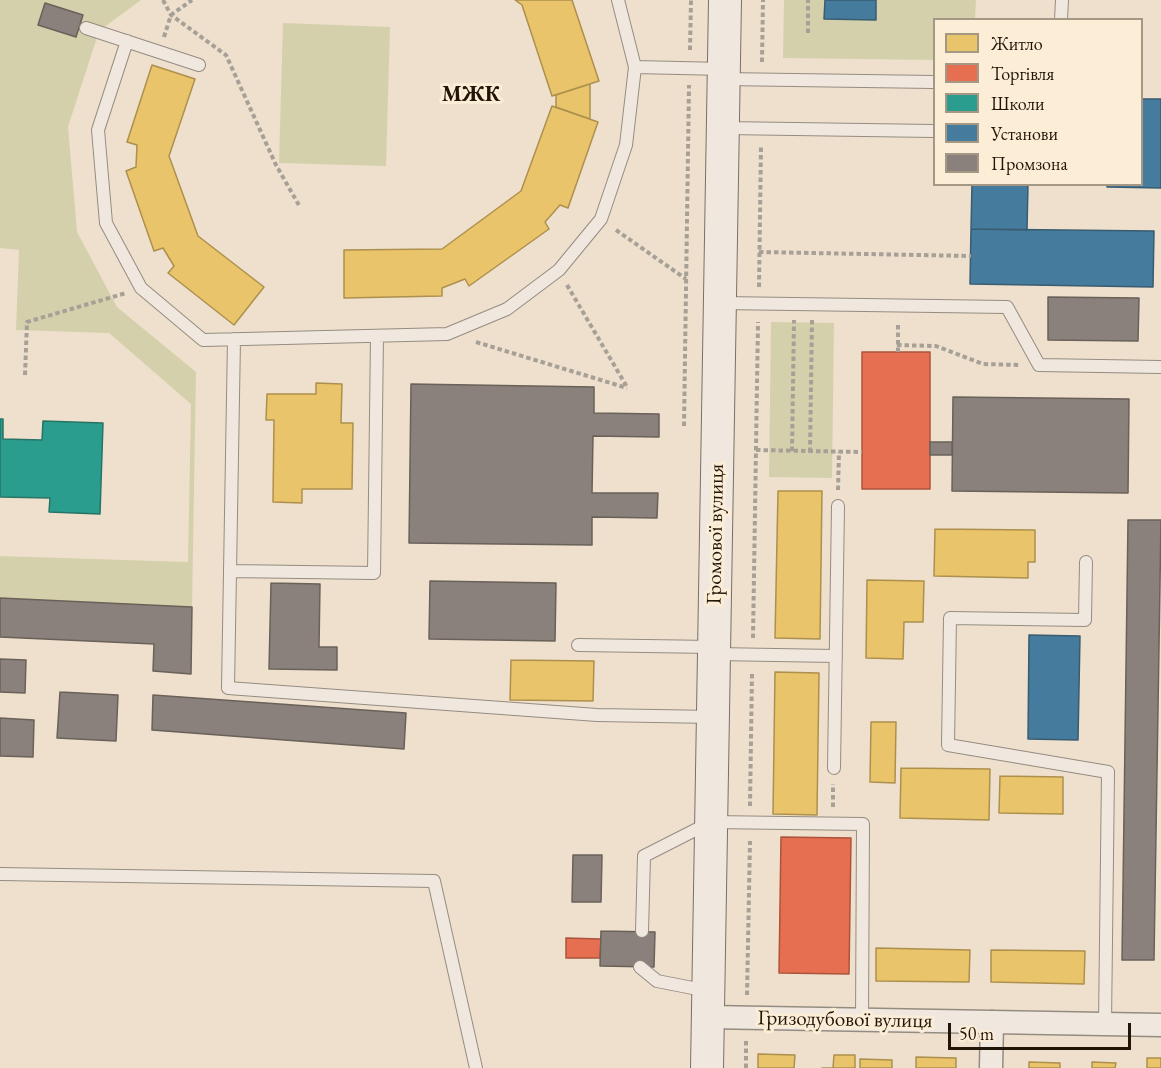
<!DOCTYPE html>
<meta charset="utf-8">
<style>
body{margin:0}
#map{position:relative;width:1161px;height:1068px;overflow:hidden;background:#eee0cd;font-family:"EB Garamond",serif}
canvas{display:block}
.legend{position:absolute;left:933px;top:18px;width:210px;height:168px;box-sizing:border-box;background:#fcedd6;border:2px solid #a49784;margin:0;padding:8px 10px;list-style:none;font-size:18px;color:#211508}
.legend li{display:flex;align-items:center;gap:12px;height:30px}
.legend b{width:30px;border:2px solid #a49784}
.scale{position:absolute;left:948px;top:1023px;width:183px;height:27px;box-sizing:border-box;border:3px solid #211508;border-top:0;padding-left:8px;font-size:18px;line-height:21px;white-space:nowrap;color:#211508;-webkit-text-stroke:4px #fcedd6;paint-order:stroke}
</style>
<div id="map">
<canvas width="1161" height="1068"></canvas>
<ul class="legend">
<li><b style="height:16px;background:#e9c46a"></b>Житло</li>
<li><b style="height:16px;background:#e76f51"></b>Торгівля</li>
<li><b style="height:16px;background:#2a9d8f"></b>Школи</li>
<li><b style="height:16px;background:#457b9d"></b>Установи</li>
<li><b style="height:16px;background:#8a817c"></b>Промзона</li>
</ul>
<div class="scale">50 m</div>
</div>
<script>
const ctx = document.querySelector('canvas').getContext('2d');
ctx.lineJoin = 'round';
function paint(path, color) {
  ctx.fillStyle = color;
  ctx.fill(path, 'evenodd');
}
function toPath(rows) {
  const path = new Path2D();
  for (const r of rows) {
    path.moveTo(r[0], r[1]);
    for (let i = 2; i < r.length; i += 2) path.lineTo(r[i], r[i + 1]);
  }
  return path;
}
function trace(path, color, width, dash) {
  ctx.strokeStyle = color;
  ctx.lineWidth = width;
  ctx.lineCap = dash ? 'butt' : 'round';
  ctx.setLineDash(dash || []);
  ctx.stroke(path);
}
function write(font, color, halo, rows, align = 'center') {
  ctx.font = font + ' "EB Garamond",serif';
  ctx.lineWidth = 6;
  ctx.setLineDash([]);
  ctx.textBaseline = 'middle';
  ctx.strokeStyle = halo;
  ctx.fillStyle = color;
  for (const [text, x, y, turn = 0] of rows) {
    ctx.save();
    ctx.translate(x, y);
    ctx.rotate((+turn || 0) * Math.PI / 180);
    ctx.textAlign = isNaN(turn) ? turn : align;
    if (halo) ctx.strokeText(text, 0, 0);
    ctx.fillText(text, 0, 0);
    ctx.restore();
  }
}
const green = toPath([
 [0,0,141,0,99,31,68,127,77,232,117,307,196,372,192,607,0,598,0,556,188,562,191,404,109,333,16,330,19,250,0,248],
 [784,0,976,0,975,19,934,20,934,60,783,58],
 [283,23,390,27,386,166,279,163],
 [771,322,834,323,832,478,769,477]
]);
const homes = toPath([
 [515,0,572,0,599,81,552,96,522,5,515,0],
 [152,65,195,79,169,156,198,236,264,287,234,325,168,273,174,266,163,248,154,251,126,171,136,167,137,145,127,142,152,65],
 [590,84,590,119,556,107,556,95,590,84],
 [552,106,598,122,568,208,560,205,545,222,549,229,469,286,465,279,442,288,442,296,344,298,344,250,442,249,521,191,552,106],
 [316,383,342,384,341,423,353,423,352,489,302,489,302,503,273,502,274,420,266,420,267,394,316,394,316,383],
 [778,491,822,491,820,639,775,638,778,491],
 [935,529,1035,530,1035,562,1028,562,1028,578,934,576,935,529],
 [867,580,924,581,923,622,904,622,903,659,866,658,867,580],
 [511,660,594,661,593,701,510,700,511,660],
 [775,672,819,673,817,815,773,814,775,672],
 [871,722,896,722,895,783,870,782,871,722],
 [901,768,990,769,989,820,900,818,901,768],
 [1000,776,1063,777,1063,814,999,813,1000,776],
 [876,948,970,950,969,982,876,981,876,948],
 [991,950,1085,951,1084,984,991,982,991,950],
 [758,1054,795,1055,794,1068,758,1068,758,1054],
 [834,1055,855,1055,855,1068,822,1068,833,1068,834,1055],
 [916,1057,956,1058,956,1068,916,1068,916,1057],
 [1147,1058,1161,1058,1161,1068,1147,1068,1147,1058],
 [860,1059,892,1060,892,1068,860,1068,860,1059],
 [1029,1062,1060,1063,1060,1068,1029,1068,1029,1062],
 [1092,1062,1116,1063,1115,1068,1092,1068,1092,1062]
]);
const shops = toPath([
 [862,352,930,352,930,489,862,489,862,352],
 [781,837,851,838,849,974,779,973,781,837],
 [566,938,601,939,600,958,566,958,566,938]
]);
const schools = toPath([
 [0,419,3,419,3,439,42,440,43,421,103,423,100,514,49,512,50,498,0,497,0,419]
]);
const public = toPath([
 [825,0,876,0,876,20,824,19,825,0],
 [1142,99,1161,99,1161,188,1107,187,1107,184,1142,184,1142,99],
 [972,184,1028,184,1027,230,971,229,972,184],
 [971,229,1154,231,1153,287,970,284,971,229],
 [1029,635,1080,636,1078,740,1028,739,1029,635]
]);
const industry = toPath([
 [45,3,83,15,76,37,38,25,45,3],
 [1048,297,1139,298,1138,341,1048,340,1048,297],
 [411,384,594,387,594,413,659,414,659,437,593,436,592,493,658,493,657,518,592,517,592,545,409,543,411,384],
 [953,397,1129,399,1128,493,952,491,953,397],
 [930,442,952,442,952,455,930,455,930,442],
 [1128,520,1161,520,1154,960,1122,960,1128,520],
 [430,581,556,583,555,641,429,639,430,581],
 [271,583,320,584,319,647,337,647,337,670,269,669,271,583],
 [0,598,192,607,191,674,153,671,154,644,0,637,0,598],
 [0,659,26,660,25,693,0,692,0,659],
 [60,692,118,695,116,741,57,738,60,692],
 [153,695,406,713,404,749,152,730,153,695],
 [0,718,34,720,33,757,0,756,0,718],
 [573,855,602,855,601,902,572,902,573,855],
 [601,931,655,932,654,967,600,966,601,931]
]);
const path = toPath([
 [163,0,171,15,226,55,276,165,300,207],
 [808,33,808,0],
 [164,37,171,15,192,0],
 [690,50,691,0],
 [762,62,763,0],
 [616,230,686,279],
 [759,252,971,256],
 [567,285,627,387],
 [759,287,761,145],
 [476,342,627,388],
 [897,345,936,346,983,364,1019,365],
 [898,352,898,323],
 [25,375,27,322,126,293],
 [684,426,689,85],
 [756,450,862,452],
 [792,451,794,320],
 [810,452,812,320],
 [838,490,839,452],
 [753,638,758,322],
 [750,806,752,673],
 [833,807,833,784],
 [747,995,750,841],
 [746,1068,746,1039]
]);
const lane = toPath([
 [1061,20,1062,0],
 [86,28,199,65],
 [127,41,98,130,106,223,141,288,203,340,447,334,507,309,559,270,601,219,626,145,635,67,618,0],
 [635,67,724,69],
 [723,79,934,82],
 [724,128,934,131],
 [721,303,1007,307,1039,365,1161,367],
 [234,339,228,688,597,715,713,717],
 [1086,562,1085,620,950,618,948,745,1108,772,1105,1024],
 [230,571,374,573,377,336],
 [578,645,713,647],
 [715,654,836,656],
 [834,768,838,506],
 [0,874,434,881,476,1068],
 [642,931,644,856,711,822,863,824,862,1020],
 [640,967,657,981,708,991]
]);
const street = toPath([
 [708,1017,1161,1025],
 [991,1068,992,1022]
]);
const secondary = toPath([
 [707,1068,725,0]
]);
const streetNames = [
 ["Громової вулиця",716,534,-89],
 ["Гризодубової вулиця",845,1020,1]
];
const neighbourhoodNames = [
 ["МЖК",471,95]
];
paint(green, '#d5d0ac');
paint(homes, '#e9c46a');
trace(homes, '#ad904d', 1.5);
paint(shops, '#e76f51');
trace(shops, '#ac543b', 1.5);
paint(schools, '#2a9d8f');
trace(schools, '#277466', 1.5);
paint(public, '#457b9d');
trace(public, '#3a5c70', 1.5);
paint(industry, '#8a817c');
trace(industry, '#6a6159', 1.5);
trace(lane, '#958c80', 14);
trace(street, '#958c80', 25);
trace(secondary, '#797065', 34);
trace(path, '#a7a097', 4, [4.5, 3]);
trace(lane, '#f0e8df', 12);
trace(street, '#f0e8df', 22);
trace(secondary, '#f0e8df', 32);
write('21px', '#211508', '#fcedd6', streetNames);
write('bold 22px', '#211508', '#fcedd6', neighbourhoodNames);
</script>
